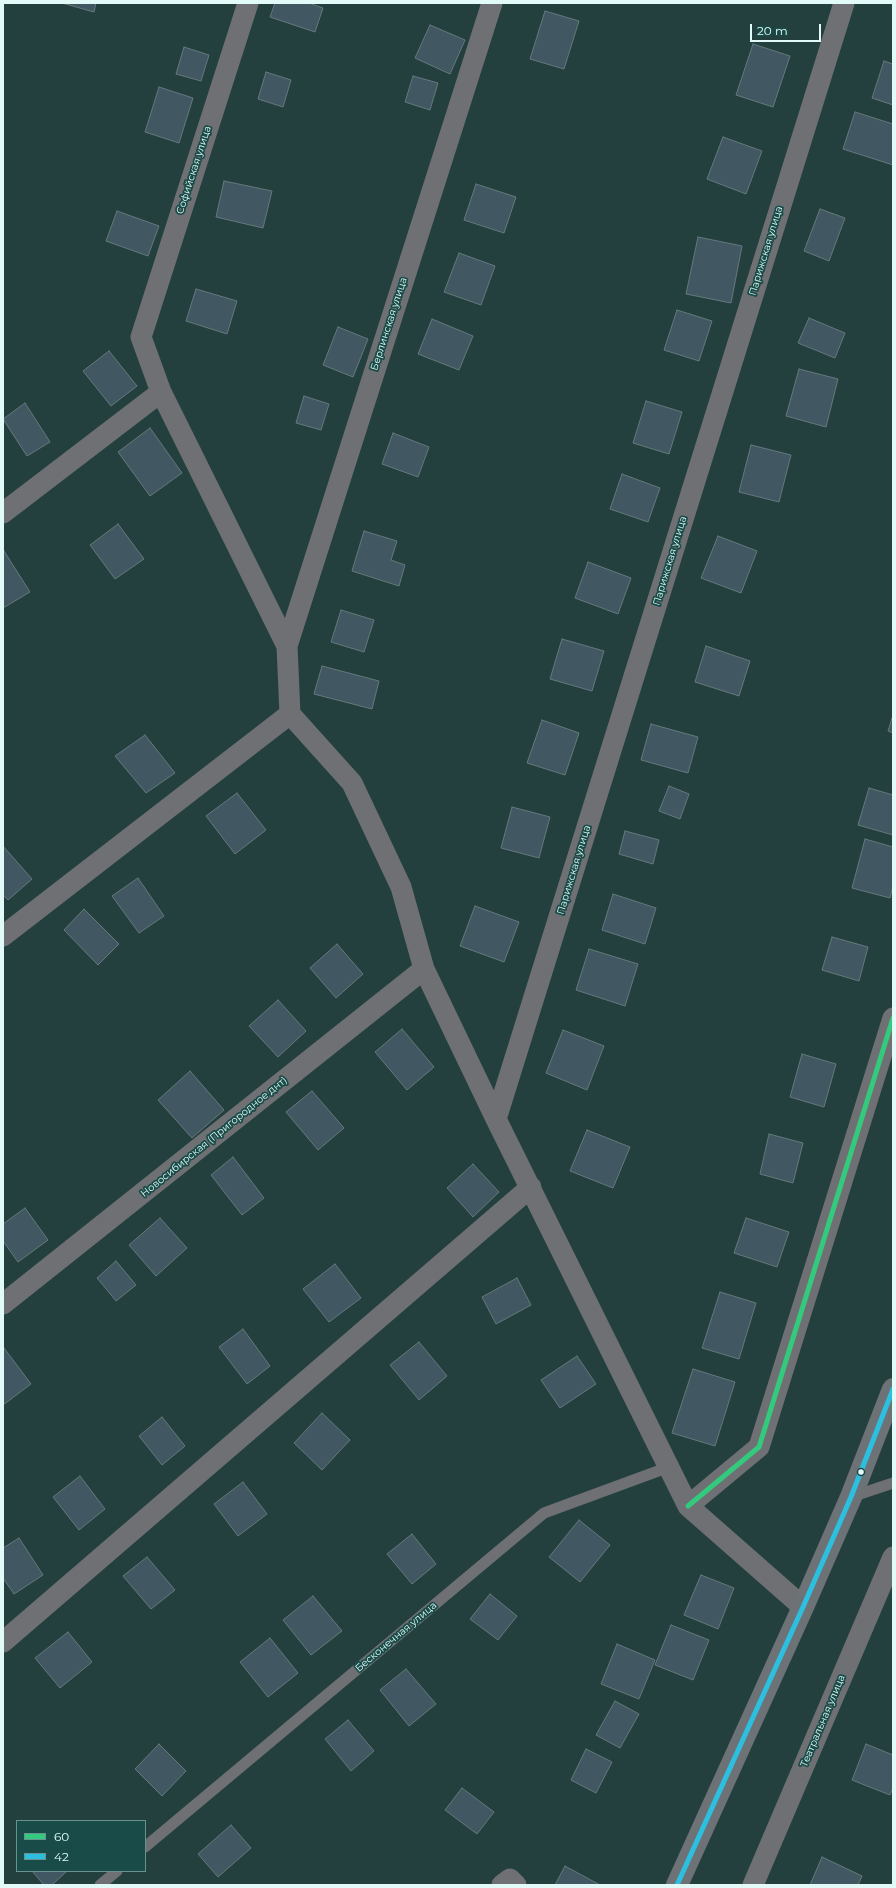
<!DOCTYPE html>
<meta charset="utf-8">
<style>
body{margin:0}
#map{position:relative;width:896px;height:1888px;overflow:hidden;background:#24403e;font-family:Montserrat,sans-serif}
canvas{display:block}
.frame{position:absolute;inset:0;border:4px solid #e2fbf9;pointer-events:none}
.legend{position:absolute;left:16px;top:1820px;width:130px;height:52px;box-sizing:border-box;background:#194b48;border:1px solid #69918f;margin:0;padding:5px 7px;list-style:none;font-size:12px;color:#e2fbf9}
.legend li{display:flex;align-items:center;gap:8px;height:20px}
.legend b{width:20px;border:1px solid #69918f}
.scale{position:absolute;left:750px;top:24px;width:71px;height:18px;box-sizing:border-box;border:2px solid #e2fbf9;border-top:0;padding-left:5px;font-size:12px;line-height:14px;white-space:nowrap;color:#e2fbf9;-webkit-text-stroke:3px #194b48;paint-order:stroke}
</style>
<div id="map">
<canvas width="896" height="1888"></canvas>
<div class="frame"></div>
<ul class="legend">
<li><b style="height:5px;background:#33ca7d"></b>60</li>
<li><b style="height:5px;background:#2dbfdf"></b>42</li>
</ul>
<div class="scale">20 m</div>
</div>
<script>
const ctx = document.querySelector('canvas').getContext('2d');
ctx.lineJoin = 'round';
function paint(path, color) {
  ctx.fillStyle = color;
  ctx.fill(path, 'evenodd');
}
function toPath(rows) {
  const path = new Path2D();
  for (const r of rows) {
    path.moveTo(r[0], r[1]);
    for (let i = 2; i < r.length; i += 2) path.lineTo(r[i], r[i + 1]);
  }
  return path;
}
function trace(path, color, width, dash) {
  ctx.strokeStyle = color;
  ctx.lineWidth = width;
  ctx.lineCap = dash ? 'butt' : 'round';
  ctx.setLineDash(dash || []);
  ctx.stroke(path);
}
function write(font, color, halo, rows, align = 'center') {
  ctx.font = font + ' Montserrat,sans-serif';
  ctx.lineWidth = 3.5;
  ctx.setLineDash([]);
  ctx.textBaseline = 'middle';
  ctx.strokeStyle = halo;
  ctx.fillStyle = color;
  for (const [text, x, y, turn = 0] of rows) {
    ctx.save();
    ctx.translate(x, y);
    ctx.rotate((+turn || 0) * Math.PI / 180);
    ctx.textAlign = isNaN(turn) ? turn : align;
    if (halo) ctx.strokeText(text, 0, 0);
    ctx.fillText(text, 0, 0);
    ctx.restore();
  }
}
const building = toPath([
 [62,3,96,3,94,12,62,3],
 [275,3,309,3,323,8,315,32,270,17,275,3],
 [545,11,579,21,564,69,530,59,545,11],
 [430,25,465,40,450,74,415,58,430,25],
 [753,44,790,56,773,107,736,95,753,44],
 [184,47,209,55,201,81,176,74,184,47],
 [884,61,893,64,893,105,872,98,884,61],
 [266,72,291,80,283,107,258,99,266,72],
 [413,76,438,83,430,110,405,102,413,76],
 [159,87,193,98,179,143,145,132,159,87],
 [855,112,893,124,893,165,843,149,855,112],
 [723,137,762,151,746,194,707,179,723,137],
 [224,181,272,191,263,228,216,217,224,181],
 [476,184,516,197,504,233,464,220,476,184],
 [820,209,845,218,829,261,804,251,820,209],
 [117,211,159,226,148,256,106,241,117,211],
 [698,237,742,246,731,303,686,294,698,237],
 [459,253,495,266,481,305,444,292,459,253],
 [196,289,237,301,227,334,186,321,196,289],
 [677,310,712,321,699,361,664,350,677,310],
 [809,318,845,333,835,358,798,343,809,318],
 [432,319,473,336,459,370,418,354,432,319],
 [338,327,368,339,353,377,323,365,338,327],
 [109,351,137,386,111,406,83,371,109,351],
 [799,369,838,379,826,427,786,416,799,369],
 [304,396,329,404,321,430,296,423,304,396],
 [646,401,682,412,669,454,633,443,646,401],
 [25,403,50,442,27,456,3,419,25,403],
 [150,428,182,473,150,496,118,452,150,428],
 [393,433,429,447,418,477,382,464,393,433],
 [751,445,791,455,779,502,739,492,751,445],
 [622,474,660,488,648,522,610,509,622,474],
 [118,524,144,559,115,579,90,545,118,524],
 [364,531,397,541,391,560,405,565,399,586,352,571,364,531],
 [718,536,757,551,741,593,701,578,718,536],
 [4,551,30,592,3,608,3,552,4,551],
 [588,562,631,578,618,614,575,598,588,562],
 [341,610,374,620,364,652,331,642,341,610],
 [562,639,604,651,592,691,550,679,562,639],
 [706,646,750,661,739,696,695,682,706,646],
 [322,666,379,681,372,709,314,694,322,666],
 [893,715,893,733,888,731,893,715],
 [542,720,579,733,565,775,527,763,542,720],
 [651,724,698,737,688,773,641,760,651,724],
 [145,735,175,773,146,793,115,756,145,735],
 [669,786,689,794,680,819,659,811,669,786],
 [869,788,893,795,893,835,858,825,869,788],
 [237,793,266,830,235,854,206,816,237,793],
 [512,807,550,817,539,858,501,848,512,807],
 [625,831,659,840,653,864,619,854,625,831],
 [865,839,893,847,893,886,890,898,852,888,865,839],
 [3,846,32,879,8,900,3,895,3,846],
 [138,878,164,916,139,933,112,896,138,878],
 [613,894,656,908,645,944,602,930,613,894],
 [475,906,519,922,504,962,460,946,475,906],
 [84,909,119,944,98,965,64,930,84,909],
 [832,937,868,947,859,981,822,970,832,937],
 [337,944,363,974,336,998,310,968,337,944],
 [589,949,638,964,625,1006,576,990,589,949],
 [278,1000,306,1031,278,1057,249,1026,278,1000],
 [402,1029,434,1067,407,1090,375,1052,402,1029],
 [563,1030,604,1046,587,1090,546,1073,563,1030],
 [802,1054,836,1064,824,1107,790,1097,802,1054],
 [190,1071,224,1110,192,1138,158,1100,190,1071],
 [312,1091,344,1128,318,1150,286,1112,312,1091],
 [587,1130,630,1147,613,1188,570,1171,587,1130],
 [769,1134,803,1143,793,1183,760,1174,769,1134],
 [233,1157,264,1198,242,1215,211,1175,233,1157],
 [473,1164,499,1192,473,1217,447,1188,473,1164],
 [25,1208,48,1240,18,1262,3,1241,3,1224,25,1208],
 [160,1218,187,1248,156,1276,129,1245,160,1218],
 [746,1218,789,1232,777,1267,734,1253,746,1218],
 [116,1261,136,1285,116,1301,97,1278,116,1261],
 [335,1264,361,1298,329,1322,303,1289,335,1264],
 [517,1278,531,1305,496,1324,482,1297,517,1278],
 [720,1292,756,1303,739,1359,702,1348,720,1292],
 [243,1329,270,1366,247,1384,219,1347,243,1329],
 [419,1342,447,1376,419,1400,390,1365,419,1342],
 [4,1348,31,1384,3,1405,3,1349,4,1348],
 [577,1356,596,1384,560,1408,541,1380,577,1356],
 [693,1369,735,1382,715,1446,672,1433,693,1369],
 [322,1413,350,1440,322,1470,294,1443,322,1413],
 [162,1417,185,1446,162,1465,139,1436,162,1417],
 [80,1476,105,1509,79,1530,53,1497,80,1476],
 [243,1482,267,1514,238,1536,214,1504,243,1482],
 [579,1520,610,1545,580,1582,549,1557,579,1520],
 [412,1534,436,1564,412,1584,387,1554,412,1534],
 [19,1538,43,1575,14,1594,3,1578,3,1548,19,1538],
 [147,1557,175,1590,151,1609,123,1576,147,1557],
 [701,1575,734,1588,718,1629,684,1615,701,1575],
 [490,1594,517,1616,498,1640,470,1619,490,1594],
 [313,1596,342,1631,311,1655,283,1620,313,1596],
 [671,1625,709,1640,693,1680,655,1665,671,1625],
 [68,1632,92,1662,60,1688,35,1658,68,1632],
 [270,1638,298,1673,268,1697,240,1662,270,1638],
 [617,1644,655,1660,639,1699,601,1684,617,1644],
 [406,1669,436,1704,409,1726,380,1690,406,1669],
 [615,1701,639,1714,620,1748,596,1735,615,1701],
 [348,1720,374,1751,351,1771,325,1739,348,1720],
 [159,1744,186,1771,162,1796,135,1769,159,1744],
 [866,1744,893,1755,893,1788,890,1795,852,1780,866,1744],
 [586,1749,612,1762,596,1793,571,1780,586,1749],
 [462,1788,494,1812,477,1834,445,1810,462,1788],
 [231,1825,251,1848,218,1877,198,1854,231,1825],
 [822,1857,862,1876,858,1885,810,1885,822,1857],
 [565,1866,600,1885,555,1885,565,1866],
 [32,1871,67,1871,52,1885,44,1885,32,1871]
]);
const lane = toPath([
 [851,1497,893,1483],
 [145,1847,544,1513,669,1467],
 [100,1885,117,1871]
]);
const street = toPath([
 [248,3,141,337,161,392,287,646,290,714,352,783,401,887,424,969,496,1119,688,1506,803,1607],
 [3,513,161,392],
 [287,646,492,3],
 [3,936,290,714],
 [496,1119,844,3],
 [3,1304,424,969],
 [688,1506,759,1447,893,1018],
 [3,1642,531,1187],
 [502,1885,510,1879,516,1885],
 [753,1885,893,1557]
]);
const secondary = toPath([
 [677,1885,803,1607,851,1497,893,1389]
]);
const bus1 = toPath([
 [688,1506,759,1447,893,1018]
]);
const bus2 = toPath([
 [677,1885,803,1607,851,1497,893,1389]
]);
const markers = [
 [861,1472,3.5,"#e2fbf9"]
];
const streetNames = [
 ["Софийская улица",194,170,-72],
 ["Парижская улица",766,251,-73],
 ["Берлинская улица",389,324,-72],
 ["Парижская улица",670,561,-73],
 ["Парижская улица",574,870,-73],
 ["Новосибирская (Пригородное днт)",214,1137,-39],
 ["Бесконечная улица",396,1637,-40],
 ["Театральная улица",823,1721,-67]
];
paint(building, '#415862');
trace(building, '#66787c', 1);
trace(lane, '#6f7074', 11);
trace(street, '#6f7074', 21);
trace(secondary, '#6c7275', 22);
trace(bus1, '#33ca7d', 5);
trace(bus2, '#2dbfdf', 5);
for (const [x, y, r, color] of markers) {
  const dot = new Path2D();
  dot.arc(x, y, r, 0, 2 * Math.PI);
  ctx.fillStyle = color;
  ctx.fill(dot);
  trace(dot, '#194b48', 1.5);
}
write('10px', '#e2fbf9', '#194b48', streetNames);
</script>
